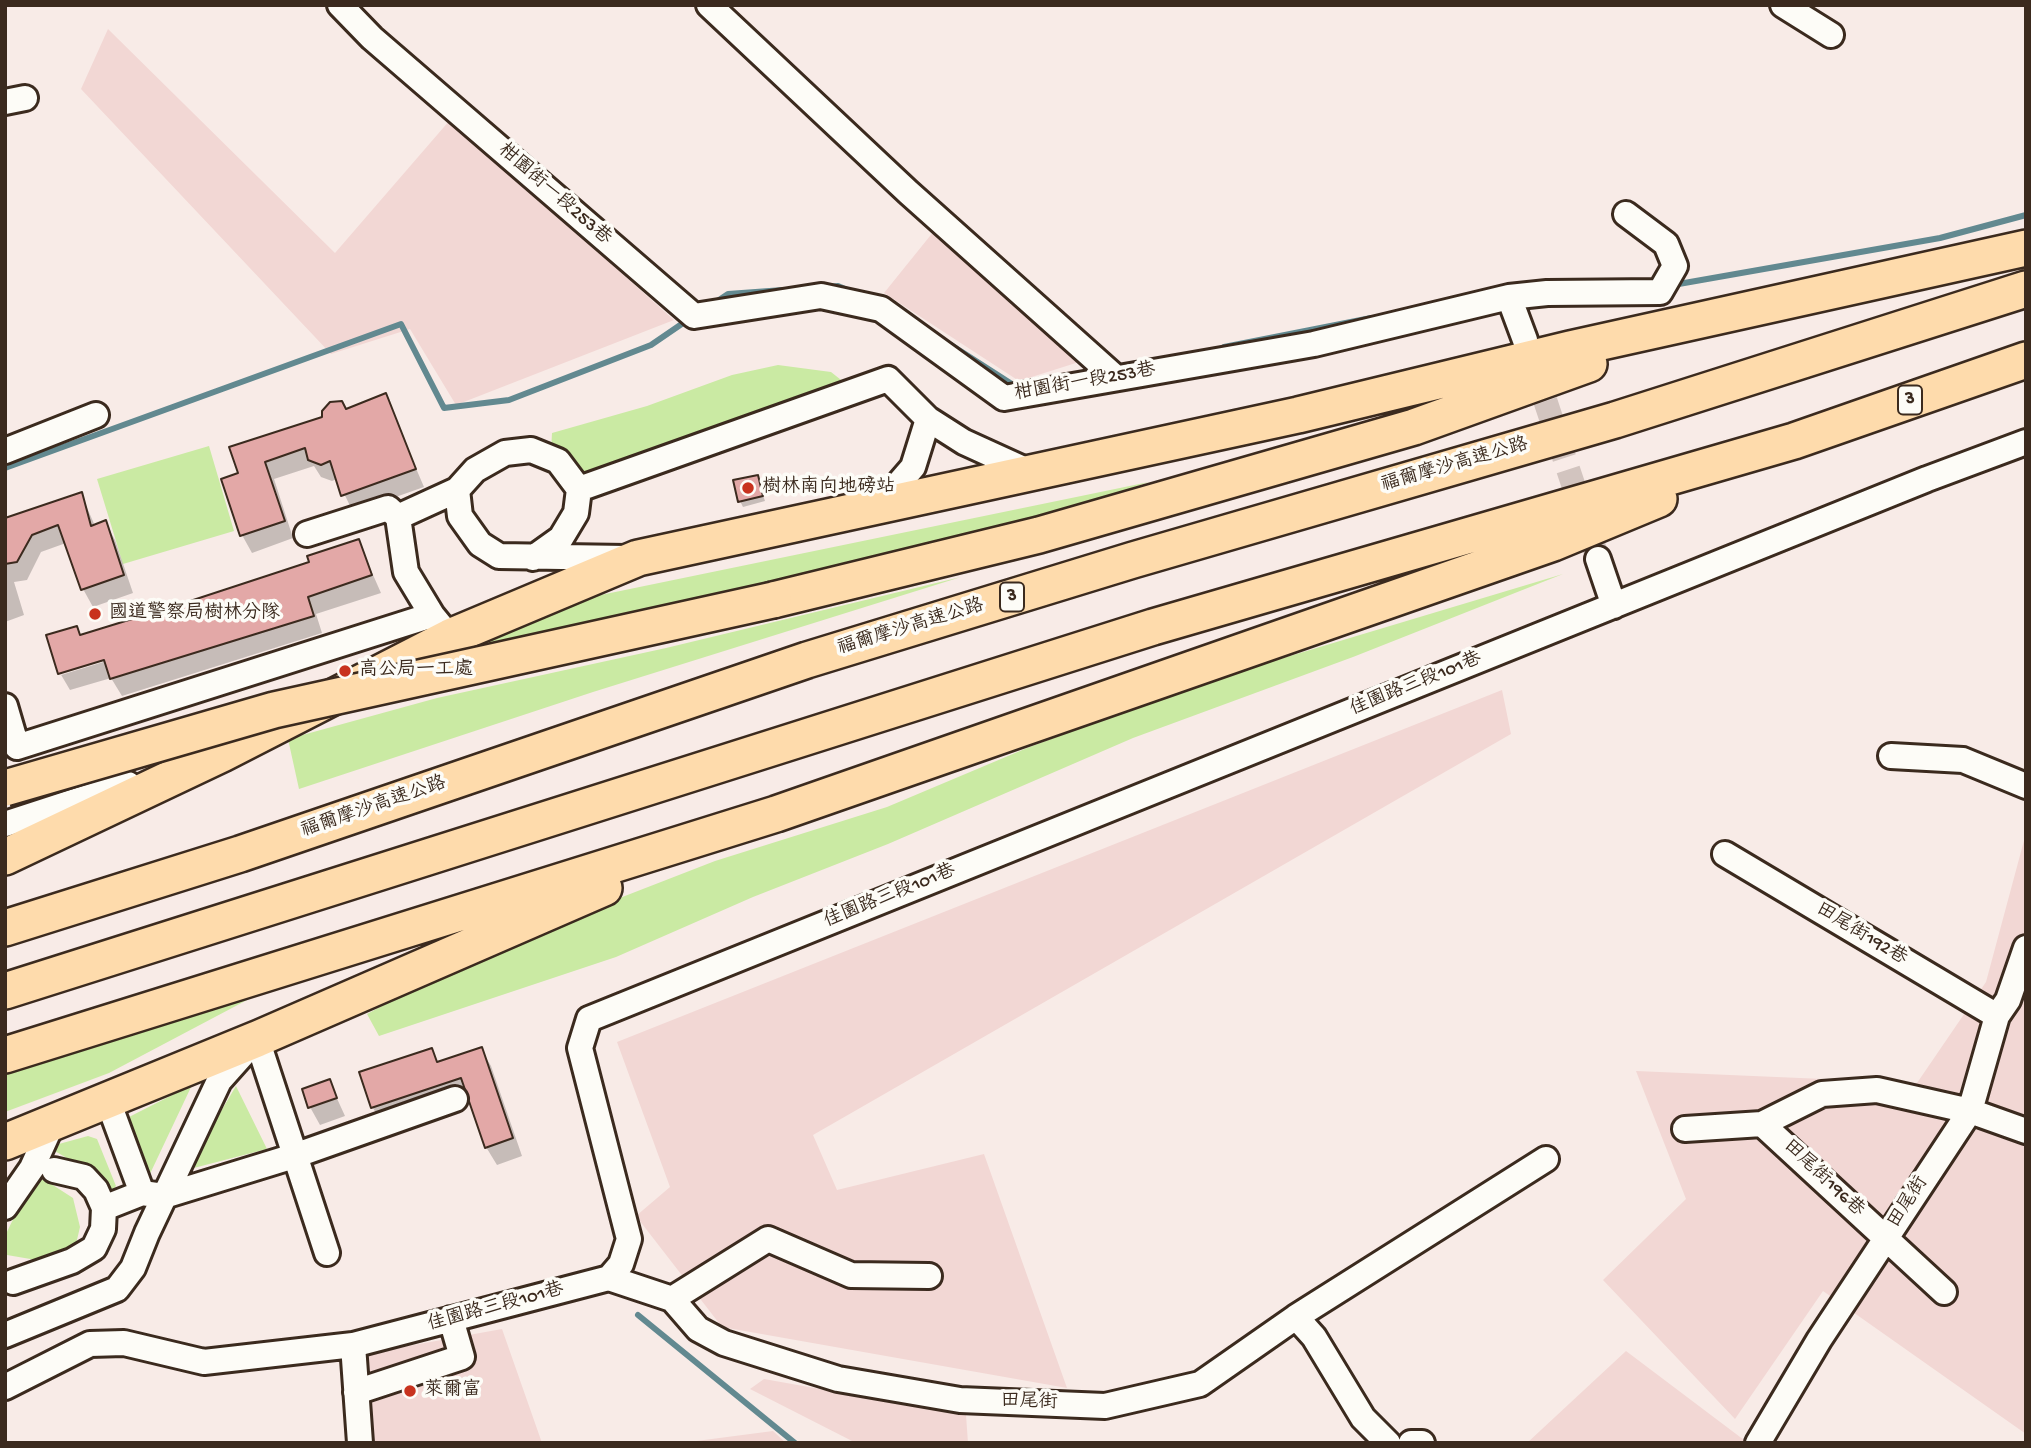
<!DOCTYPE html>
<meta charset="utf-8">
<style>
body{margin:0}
#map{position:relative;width:2031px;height:1448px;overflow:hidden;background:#f8ebe7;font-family:"Gochi Hand",sans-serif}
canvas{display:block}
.frame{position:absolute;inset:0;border:7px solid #3b2a1e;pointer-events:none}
</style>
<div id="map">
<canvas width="2031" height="1448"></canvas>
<div class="frame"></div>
</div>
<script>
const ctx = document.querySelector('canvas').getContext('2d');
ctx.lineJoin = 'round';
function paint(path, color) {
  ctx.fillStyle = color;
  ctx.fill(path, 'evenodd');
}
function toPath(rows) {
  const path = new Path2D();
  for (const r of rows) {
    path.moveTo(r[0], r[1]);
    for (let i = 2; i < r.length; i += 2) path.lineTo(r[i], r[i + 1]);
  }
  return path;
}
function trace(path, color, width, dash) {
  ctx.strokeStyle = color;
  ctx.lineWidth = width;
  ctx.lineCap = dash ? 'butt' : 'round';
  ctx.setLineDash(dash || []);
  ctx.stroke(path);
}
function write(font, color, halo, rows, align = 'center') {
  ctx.font = font + ' "Gochi Hand","LXGW WenKai TC",sans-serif';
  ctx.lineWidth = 7;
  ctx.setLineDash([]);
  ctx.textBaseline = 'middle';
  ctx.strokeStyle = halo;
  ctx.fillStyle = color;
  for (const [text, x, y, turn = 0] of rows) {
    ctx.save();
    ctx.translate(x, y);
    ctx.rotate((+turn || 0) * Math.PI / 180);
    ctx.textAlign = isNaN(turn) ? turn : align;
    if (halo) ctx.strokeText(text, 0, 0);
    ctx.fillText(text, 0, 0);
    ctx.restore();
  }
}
const built = toPath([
 [108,29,335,253,450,120,674,320,456,405,410,329,331,354,81,89],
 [934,231,1078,362,1079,362,1019,381,884,293],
 [1502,690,1511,734,813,1135,837,1190,984,1154,1067,1388,722,1327,636,1216,670,1187,617,1042],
 [2026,833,2026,1434,1823,1291,1735,1419,1603,1280,1686,1199,1636,1071,1917,1083,1986,982],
 [502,1329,542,1443,371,1443,364,1354],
 [1626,1351,1748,1443,1527,1443],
 [764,1379,966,1415,968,1443,856,1443,750,1389],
 [773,1431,786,1443,681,1443]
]);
const green = toPath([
 [778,365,831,372,850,387,583,478,551,451,552,433,647,406,732,375],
 [209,446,234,531,123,564,97,479],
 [1149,482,1007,532,437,660,557,604],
 [1563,574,1353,657,1133,738,888,844,753,897,616,957,379,1036,367,1014,421,985,594,908,715,861,887,807,1027,748,1210,680],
 [961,577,593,692,299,789,288,739,437,698,666,648],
 [249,999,109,1073,5,1112,5,1074,144,1028],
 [192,1085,148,1178,129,1117],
 [236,1086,267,1149,186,1170],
 [88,1136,97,1139,116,1186,107,1196,94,1174,48,1147],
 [32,1180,45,1180,73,1198,80,1227,76,1244,42,1261,7,1255,5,1258,5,1236]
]);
const shadow = toPath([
 [385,396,424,487,353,512,337,479,332,481,321,477,314,466,274,479,293,538,252,553,242,535,240,474,346,411],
 [757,477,765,501,743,507,740,501],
 [81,494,95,526,105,522,115,540,133,593,93,607,83,589,66,543,41,552,27,580,14,582,24,615,5,622,5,520],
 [358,541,381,593,316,614,322,633,122,696,111,678,70,690,60,673,76,628,81,637,311,563],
 [112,656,113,659,61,675,61,671],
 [481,1049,491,1066,522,1156,497,1165,486,1147,469,1096,383,1125,373,1108,361,1073,431,1050,439,1064],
 [329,1081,345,1116,320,1125,310,1107]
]);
const stream = toPath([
 [1673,285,1940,238,2026,215],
 [829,287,838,286,852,292],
 [713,304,728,294,783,290],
 [951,345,1018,388],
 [1224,347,1371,318],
 [5,468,401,324,444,408,509,400,651,345,689,319],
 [638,1315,795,1443]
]);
const building = toPath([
 [386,393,416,469,341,496,330,461,321,465,308,460,305,448,265,462,285,521,240,536,221,479,238,473,229,447,322,417,322,411,330,402,342,401,346,409,386,393],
 [758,475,763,496,738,502,733,480,758,475],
 [82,492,91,526,106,520,124,575,81,590,58,525,32,535,17,562,5,564,5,518,82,492],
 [359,539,372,575,308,597,314,616,110,679,104,660,58,674,46,635,77,626,80,635,184,603,309,562,307,556,359,539],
 [482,1047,513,1138,485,1148,461,1078,371,1108,359,1072,432,1048,437,1062,482,1047],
 [330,1079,337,1098,308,1108,302,1089,330,1079]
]);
const minorTunnel = toPath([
 [1534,367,1598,559]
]);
const minor = toPath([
 [340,5,372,38,694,316,821,296,881,309,1004,398,1314,344,1509,297,1547,293,1660,292,1675,266,1666,244,1626,214],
 [709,5,908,192,1115,377],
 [1783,5,1831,35],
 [5,102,25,98],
 [1509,297,1525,340],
 [5,451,96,415],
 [881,504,913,467,928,419],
 [398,517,406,572,432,615],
 [307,534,388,508,398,517,457,490],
 [533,558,561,538,576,513,579,489],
 [626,558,499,556,480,544,460,516,457,490,475,470,505,453,531,450,558,461,579,489,888,379,928,419,964,442,1032,473],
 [1598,559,1614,606],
 [5,706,17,747,432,615,450,637],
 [1891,756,1963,760,2026,786],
 [5,824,128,784],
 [1725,854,1997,1016],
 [257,1039,327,1253],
 [108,1101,142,1193,164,1196,294,1156,455,1099],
 [1762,1124,1944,1292],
 [1685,1129,1762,1124,1822,1094,1877,1090,1970,1111,2026,1131],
 [54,1170,84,1177,96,1190,104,1208,142,1193],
 [5,1207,32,1168,52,1124],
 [609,1278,672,1299,698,1329,724,1343,838,1379,960,1400,1105,1406,1200,1384,1296,1317,1314,1337,1363,1418,1388,1443],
 [13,1282,72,1261,94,1248,103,1229,104,1208],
 [672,1299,768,1239,851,1275,929,1276],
 [1296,1317,1546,1159],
 [5,1335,117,1289,133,1268,147,1233,219,1081,252,1044],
 [353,1345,360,1443],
 [5,1387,90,1344,124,1343,204,1362,353,1345,609,1278,621,1264,629,1239,580,1048,589,1019,1927,479,2026,442],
 [356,1392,462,1357,451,1319],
 [1411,1443,1422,1443],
 [1758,1443,1819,1340,1970,1111,1997,1016,2008,1000,2026,948]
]);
const highway = toPath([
 [773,600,1039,535,1414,427,1589,364],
 [5,857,222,754,450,637,638,558,1298,415,1570,349,2026,248],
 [5,928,240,854,807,660,1133,560,1615,420,2026,289],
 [5,991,1153,627,1794,441,2026,360],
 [5,1055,776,814,1553,543,1659,499],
 [5,1142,257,1039,604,888]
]);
const highwayBridge = toPath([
 [5,788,274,710,773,600]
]);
const markers = [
 [748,488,7,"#c8321e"],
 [95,614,7,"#c8321e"],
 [345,671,7,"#c8321e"],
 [410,1391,7,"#c8321e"]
];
const shields = [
 [1910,400,24],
 [1012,597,24]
];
const shieldNames = [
 ["3",1910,400],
 ["3",1012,597]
];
const streetNames = [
 ["柑園街一段253巷",554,195,41],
 ["柑園街一段253巷",1085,383,-10],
 ["福爾摩沙高速公路",1455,466,-16],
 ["福爾摩沙高速公路",911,628,-17],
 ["佳園路三段101巷",1416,685,-22],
 ["福爾摩沙高速公路",374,808,-19],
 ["佳園路三段101巷",890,897,-22],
 ["田尾街192巷",1861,935,31],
 ["田尾街196巷",1823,1179,43],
 ["田尾街",1909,1203,-57],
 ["佳園路三段101巷",496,1308,-15],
 ["田尾街",1029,1403,2]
];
const poiNames = [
 ["樹林南向地磅站",762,488],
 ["國道警察局樹林分隊",109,614],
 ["高公局一工處",359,671],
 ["萊爾富",424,1391]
];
paint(built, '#f2d7d4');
paint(green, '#caeaa3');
paint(shadow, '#0003');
trace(stream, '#628990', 6);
paint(building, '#e3a8a7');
trace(building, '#3b2a1e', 2);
trace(minorTunnel, '#d2c4bf', 24, [24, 12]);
trace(minor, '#3b2a1e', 30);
trace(highway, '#3b2a1e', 40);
trace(minor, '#fdfcf7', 24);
trace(highway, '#fedbac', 35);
trace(highwayBridge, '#3b2a1e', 40, []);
trace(highwayBridge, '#fedbac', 35);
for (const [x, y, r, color] of markers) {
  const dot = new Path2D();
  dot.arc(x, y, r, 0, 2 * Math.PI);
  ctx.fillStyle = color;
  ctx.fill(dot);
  trace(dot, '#fdfcf7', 2.5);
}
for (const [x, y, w] of shields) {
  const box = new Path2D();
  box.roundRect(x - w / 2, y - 14.5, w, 29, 5);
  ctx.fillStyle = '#fdfcf7';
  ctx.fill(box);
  trace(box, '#3b2a1e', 2);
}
write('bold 18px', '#3b2a1e', null, shieldNames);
write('19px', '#3b2a1e', '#fdfcf7', streetNames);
write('19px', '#3b2a1e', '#fdfcf7', poiNames, 'left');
</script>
